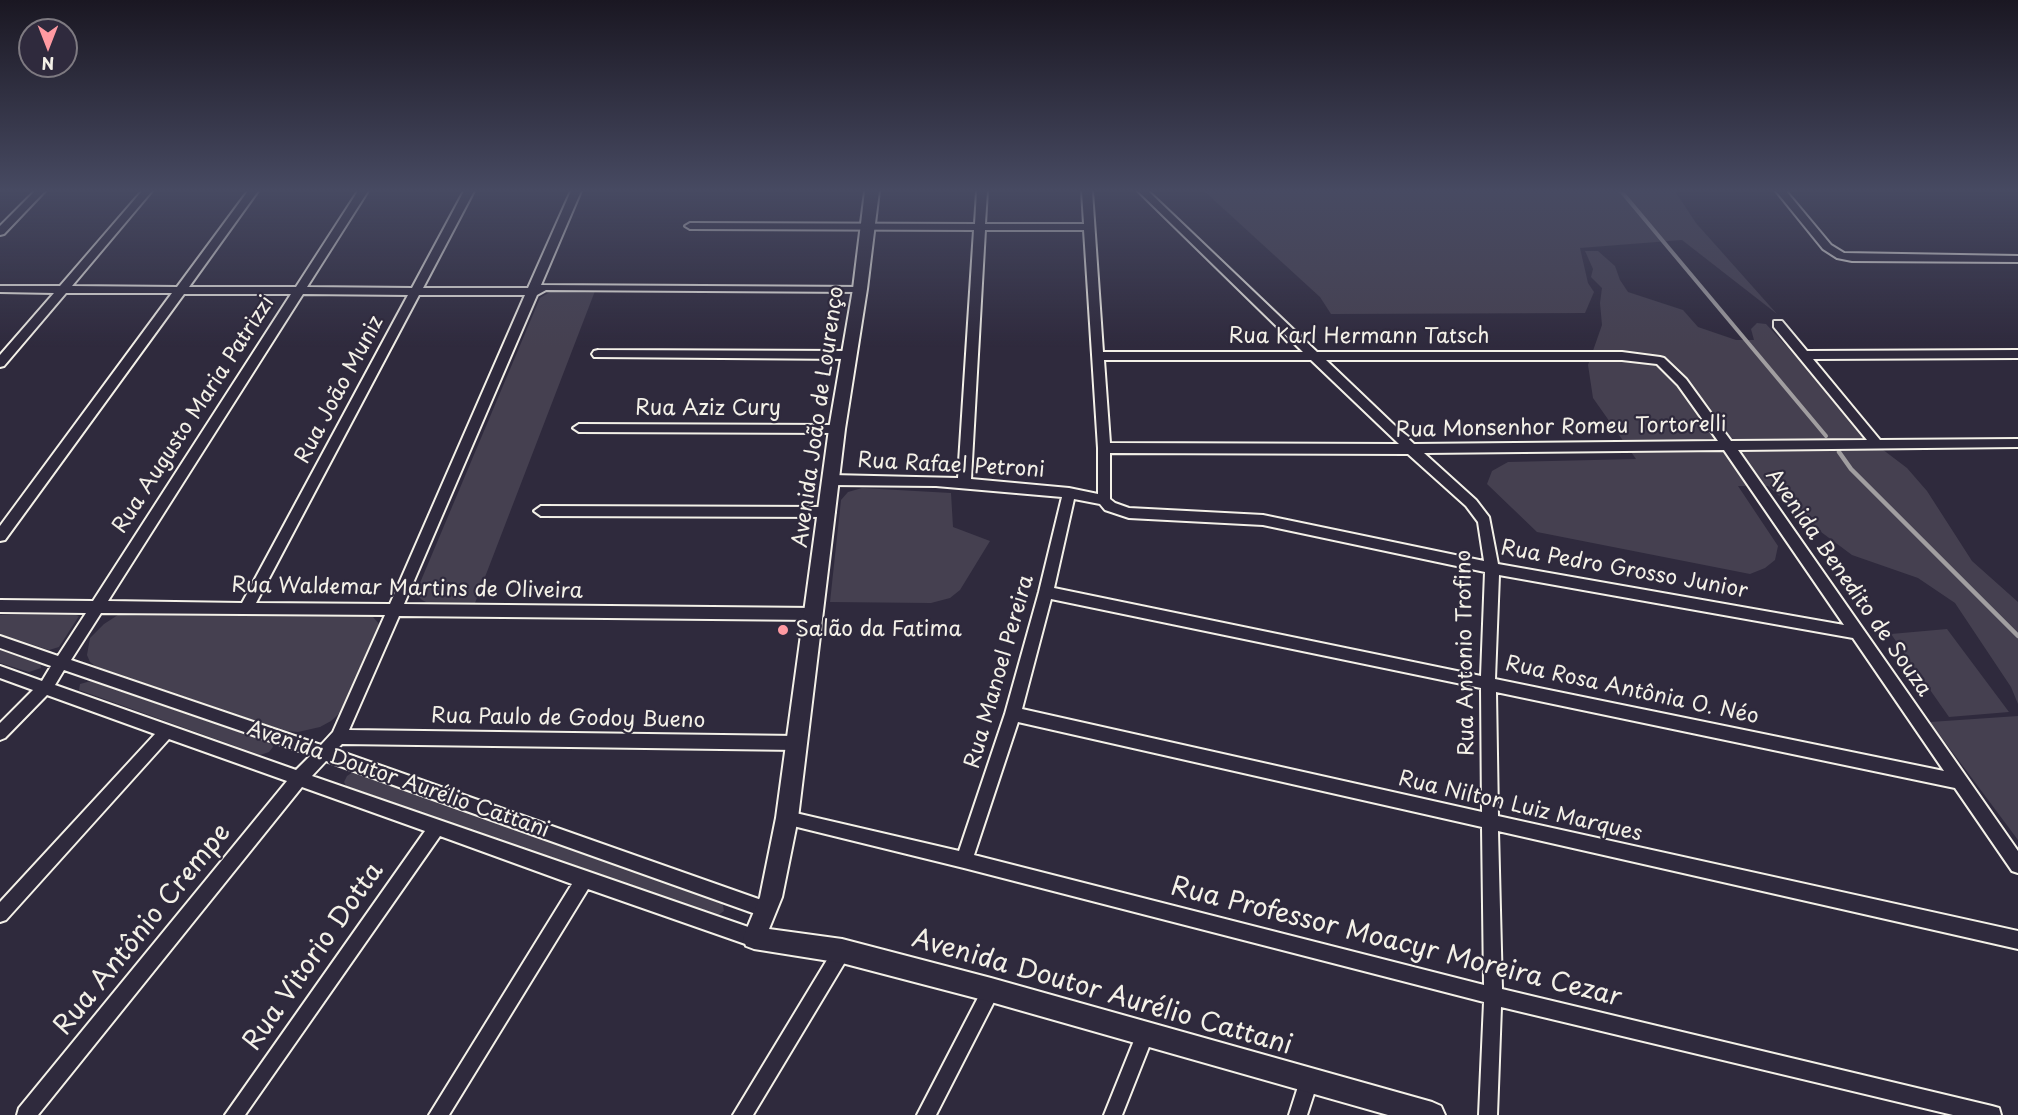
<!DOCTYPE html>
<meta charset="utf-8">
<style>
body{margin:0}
#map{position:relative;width:2018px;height:1115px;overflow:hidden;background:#2f2a3d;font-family:"Playpen Sans",sans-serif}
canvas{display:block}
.north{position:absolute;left:18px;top:18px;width:60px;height:60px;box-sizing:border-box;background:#2f2a3d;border:2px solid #7e7a81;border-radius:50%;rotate:180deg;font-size:16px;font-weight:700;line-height:24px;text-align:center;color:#f4f1e8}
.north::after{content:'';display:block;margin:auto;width:21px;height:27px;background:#ff9aa2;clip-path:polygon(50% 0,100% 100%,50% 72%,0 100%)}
</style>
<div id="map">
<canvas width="2018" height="1115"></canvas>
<div class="north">N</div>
</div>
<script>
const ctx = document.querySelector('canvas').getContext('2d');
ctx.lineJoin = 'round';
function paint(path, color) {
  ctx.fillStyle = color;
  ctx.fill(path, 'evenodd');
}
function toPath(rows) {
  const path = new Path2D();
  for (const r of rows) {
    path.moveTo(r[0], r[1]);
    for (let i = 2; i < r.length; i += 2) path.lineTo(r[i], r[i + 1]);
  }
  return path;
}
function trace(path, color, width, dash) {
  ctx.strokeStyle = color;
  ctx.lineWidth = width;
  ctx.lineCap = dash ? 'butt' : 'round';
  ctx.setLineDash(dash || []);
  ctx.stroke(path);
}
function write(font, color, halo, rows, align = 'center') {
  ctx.font = font + ' "Playpen Sans",sans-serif';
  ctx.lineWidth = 4.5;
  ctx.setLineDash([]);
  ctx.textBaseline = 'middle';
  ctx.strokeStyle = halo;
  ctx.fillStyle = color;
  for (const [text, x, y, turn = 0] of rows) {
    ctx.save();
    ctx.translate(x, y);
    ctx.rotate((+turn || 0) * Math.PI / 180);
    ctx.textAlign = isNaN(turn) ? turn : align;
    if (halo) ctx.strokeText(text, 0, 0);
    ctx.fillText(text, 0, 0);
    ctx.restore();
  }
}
const green = toPath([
 [1204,191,1675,191,1696,223,1777,314,1682,240,1580,248,1588,283,1594,292,1585,313,1331,314,1320,297],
 [1585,251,1598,251,1615,266,1620,280,1628,292,1683,310,1698,327,1736,340,1754,340,1751,329,1757,323,1766,324,1802,363,1857,430,1907,468,1927,491,1972,561,2018,602,2018,704,2011,687,1955,603,1918,578,1852,555,1817,529,1768,486,1738,486,1778,546,1775,560,1765,568,1750,574,1537,532,1487,484,1492,471,1508,462,1636,459,1593,398,1588,365,1602,325,1600,303,1602,288,1591,277,1593,269],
 [595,291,475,603,426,602,422,600,418,596,417,590,540,298,550,292],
 [862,488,951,493,953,527,990,541,960,590,950,598,931,603,830,602,841,500,848,492],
 [121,613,367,615,373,617,380,625,344,709,331,721,320,727,298,732,286,731,95,666,90,662,87,655,90,638,104,624],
 [0,615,76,615,79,616,59,647,49,650,0,634],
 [1947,629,2009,712,1949,717,1891,634],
 [0,650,40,664,41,668,29,672,0,663],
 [91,681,272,743,273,747,269,752,260,755,79,690,80,684],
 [2018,716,2018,840,1930,722],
 [353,772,363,772,722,900,724,911,717,916,346,786,344,782,347,776]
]);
const streamFar1 = toPath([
 [1621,191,1826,436]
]);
const stream = toPath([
 [1839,452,1851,469,2018,636]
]);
const street = toPath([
 [35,191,45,191,4,234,0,235,0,226,35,191],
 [142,191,152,191,72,286,177,287,248,191,258,191,189,287,296,287,358,191,368,191,307,287,412,288,464,191,474,191,423,288,528,288,571,191,581,191,541,285,864,287,865,289,860,292,546,290,537,295,404,604,815,608,820,610,822,614,820,618,815,620,399,616,349,730,797,736,802,738,805,743,802,748,797,750,342,744,336,750,767,902,773,904,775,910,773,916,767,918,326,761,312,776,754,929,760,932,763,938,760,944,754,947,588,889,449,1115,429,1115,572,884,440,836,245,1115,225,1115,425,831,302,787,38,1115,17,1115,19,1108,287,781,169,739,6,920,0,922,0,902,155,734,47,695,5,738,0,740,0,723,33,690,0,678,0,666,42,681,51,666,0,648,0,636,58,656,86,613,0,612,0,600,93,601,291,294,184,294,5,540,0,541,0,526,172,293,66,293,4,366,0,367,0,355,54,293,0,292,0,286,60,286,142,191],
 [303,294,408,295,242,603,108,601,303,294],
 [419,295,525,295,390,604,256,603,419,295],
 [101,613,385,615,333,732,321,745,71,660,101,613],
 [64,670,311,755,296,770,55,685,64,670],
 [977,191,987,191,985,224,1084,224,1082,191,1092,191,1103,352,1303,352,1138,191,1148,191,1317,352,1622,352,1660,357,1664,358,1686,379,1731,441,1867,440,1774,327,1774,321,1782,321,1807,351,2018,350,2018,358,1813,359,1880,440,2018,439,2018,447,1738,450,2018,851,2018,873,2012,871,1955,788,1496,692,1498,816,2018,931,2018,949,1498,831,1502,989,1992,1106,1999,1108,2001,1115,1953,1115,1501,1007,1497,1115,1479,1115,1484,1002,964,868,781,823,779,818,781,813,787,811,959,851,1005,714,1039,592,1062,497,936,486,832,485,826,480,832,475,958,478,974,230,690,229,685,226,690,223,975,224,977,191],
 [985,230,1084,230,1098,448,1098,494,1069,488,971,479,985,230],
 [1104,360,1311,360,1399,444,1110,443,1104,360],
 [1326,360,1622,360,1657,364,1678,385,1718,441,1414,444,1326,360],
 [1724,450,1844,625,1498,564,1489,517,1476,500,1424,453,1724,450],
 [1110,453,1408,454,1466,506,1478,522,1484,561,1263,515,1129,508,1115,503,1110,499,1110,453],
 [1074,499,1100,504,1105,510,1129,518,1263,525,1485,572,1481,676,1054,588,1074,499],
 [1499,575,1853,638,1944,771,1495,679,1499,575],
 [1051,599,1481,688,1482,812,1022,709,1051,599],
 [1018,722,1482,827,1484,985,974,855,1018,722],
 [1776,191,1786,191,1831,245,1844,253,2018,256,2018,262,1852,261,1837,258,1823,249,1776,191],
 [598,350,850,351,856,355,850,359,594,357,592,354,594,351,598,350],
 [579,424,837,425,843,429,837,433,579,432,573,428,579,424],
 [541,506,828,507,835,512,828,517,541,516,534,511,541,506],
 [842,942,848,945,851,951,848,957,753,1115,733,1115,836,945,842,942],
 [991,981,997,984,1000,990,936,1115,917,1115,985,984,991,981],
 [1145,1025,1151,1028,1154,1034,1122,1115,1104,1115,1139,1028,1145,1025],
 [1309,1072,1316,1074,1318,1081,1307,1115,1289,1115,1302,1074,1309,1072]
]);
const secondary = toPath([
 [865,191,879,191,867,289,845,429,798,818,782,897,769,929,842,939,991,978,1432,1102,1441,1106,1445,1115,1388,1115,991,1002,842,963,754,949,746,946,743,938,760,897,776,818,829,429,853,289,865,191]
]);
const markers = [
 [783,630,6,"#ff9aa2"]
];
const streetNames = [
 ["Rua Karl Hermann Tatsch",1359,337],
 ["Rua João Muniz",340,390,-62],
 ["Rua Aziz Cury",708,409],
 ["Rua Augusto Maria Patrizzi",194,415,-57],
 ["Avenida João de Lourenço",819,417,-82],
 ["Rua Monsenhor Romeu Tortorelli",1561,428,-1],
 ["Rua Rafael Petroni",951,466,3],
 ["Rua Pedro Grosso Junior",1624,570,10],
 ["Avenida Benedito de Souza",1848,583,55],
 ["Rua Waldemar Martins de Oliveira",407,589,1],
 ["Rua Antonio Trofino",1466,653,-91],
 ["Rua Manoel Pereira",1000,672,-74],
 ["Rua Rosa Antônia O. Néo",1632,691,12],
 ["Rua Paulo de Godoy Bueno",568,719,1],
 ["Avenida Doutor Aurélio Cattani",398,780,19],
 ["Rua Nilton Luiz Marques",1520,807,13]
];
const poiNames = [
 ["Salão da Fatima",795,630]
];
const nearStreetnames = [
 ["Rua Antônio Crempe",143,930,-51],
 ["Rua Professor Moacyr Moreira Cezar",1396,943,14],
 ["Rua Vitorio Dotta",314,957,-55],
 ["Avenida Doutor Aurélio Cattani",1102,993,16]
];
paint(green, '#454050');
trace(streamFar1, '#a19ea0', 4);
trace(stream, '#a19ea0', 4.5);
trace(street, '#f4f1e8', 4);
trace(secondary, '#f4f1e8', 4);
paint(street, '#2f2a3d');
paint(secondary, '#2f2a3d');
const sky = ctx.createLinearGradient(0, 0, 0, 347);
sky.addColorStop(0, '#1a1722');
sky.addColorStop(0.55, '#474a62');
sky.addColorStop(1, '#474a6200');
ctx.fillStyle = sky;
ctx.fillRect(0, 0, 2018, 347);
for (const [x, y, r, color] of markers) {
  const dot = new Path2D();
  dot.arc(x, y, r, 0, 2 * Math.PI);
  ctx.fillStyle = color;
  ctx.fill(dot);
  trace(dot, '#2f2a3d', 2);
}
write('21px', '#f4f1e8', '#2f2a3d', streetNames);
write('21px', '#f4f1e8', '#2f2a3d', poiNames, 'left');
write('26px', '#f4f1e8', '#2f2a3d', nearStreetnames);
</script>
